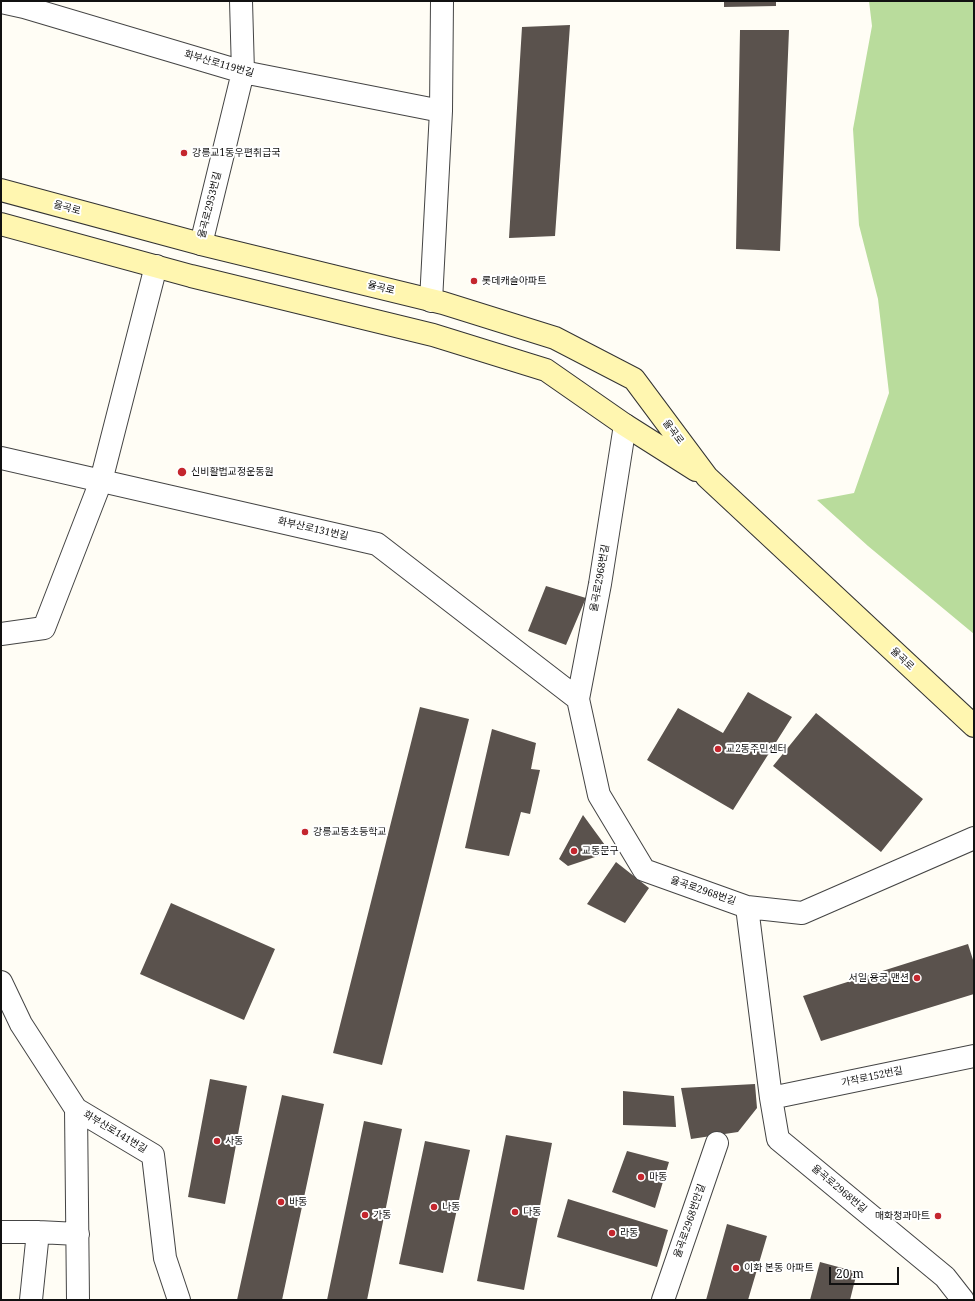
<!DOCTYPE html>
<meta charset="utf-8">
<style>
body{margin:0}
#map{position:relative;width:975px;height:1301px;overflow:hidden;background:#fffdf5;font-family:"Noto Serif",serif}
canvas{display:block}
.frame{position:absolute;inset:0;border:2px solid #111;pointer-events:none}
.scale{position:absolute;left:829px;top:1267px;width:70px;height:18px;box-sizing:border-box;border:2px solid #111;border-top:0;padding-left:5px;font-size:12px;line-height:14px;white-space:nowrap;color:#111;-webkit-text-stroke:3px #fff;paint-order:stroke}
</style>
<div id="map">
<canvas width="975" height="1301"></canvas>
<div class="frame"></div>
<div class="scale">20 m</div>
</div>
<script>
const ctx = document.querySelector('canvas').getContext('2d');
ctx.lineJoin = 'round';
function paint(path, color) {
  ctx.fillStyle = color;
  ctx.fill(path, 'evenodd');
}
function toPath(rows) {
  const path = new Path2D();
  for (const r of rows) {
    path.moveTo(r[0], r[1]);
    for (let i = 2; i < r.length; i += 2) path.lineTo(r[i], r[i + 1]);
  }
  return path;
}
function trace(path, color, width, dash) {
  ctx.strokeStyle = color;
  ctx.lineWidth = width;
  ctx.lineCap = dash ? 'butt' : 'round';
  ctx.setLineDash(dash || []);
  ctx.stroke(path);
}
function write(font, color, halo, rows, align = 'center') {
  ctx.font = font + ' "Noto Serif","Noto Sans KR",serif';
  ctx.lineWidth = 4;
  ctx.setLineDash([]);
  ctx.textBaseline = 'middle';
  ctx.strokeStyle = halo;
  ctx.fillStyle = color;
  for (const [text, x, y, turn = 0] of rows) {
    ctx.save();
    ctx.translate(x, y);
    ctx.rotate((+turn || 0) * Math.PI / 180);
    ctx.textAlign = isNaN(turn) ? turn : align;
    if (halo) ctx.strokeText(text, 0, 0);
    ctx.fillText(text, 0, 0);
    ctx.restore();
  }
}
const forest = toPath([
 [869,1,974,1,974,634,868,546,817,500,854,493,889,393,878,299,859,225,853,129,872,26]
]);
const building = toPath([
 [724,1,776,1,776,6,724,7],
 [570,25,555,236,509,238,522,27],
 [740,30,789,30,780,251,736,249],
 [546,586,586,598,566,645,528,631],
 [748,692,792,717,733,810,647,760,678,708,723,733],
 [420,707,469,719,382,1065,333,1053],
 [816,713,923,799,881,852,773,766],
 [492,729,536,743,531,769,540,770,530,814,521,812,509,856,465,848],
 [583,815,610,852,568,866,559,859],
 [616,862,649,888,625,923,587,904],
 [171,903,275,949,244,1020,140,974],
 [968,944,974,963,974,994,821,1041,803,996],
 [210,1079,247,1086,225,1204,188,1197],
 [755,1084,757,1108,738,1132,691,1139,681,1088],
 [623,1091,674,1096,676,1127,623,1125],
 [282,1095,324,1104,282,1300,237,1300],
 [364,1121,402,1129,367,1300,327,1300],
 [506,1135,552,1143,524,1290,477,1281],
 [425,1141,470,1150,443,1273,399,1264],
 [627,1151,669,1162,655,1208,612,1192],
 [568,1199,668,1230,657,1267,557,1237],
 [727,1224,767,1236,748,1300,706,1300],
 [820,1262,857,1272,850,1300,810,1300]
]);
const street = toPath([
 [1,2,24,7,243,72,441,111],
 [201,244,243,72,241,1],
 [431,301,441,111,442,1],
 [625,425,600,584,578,699,599,795,644,870,747,907,771,1098,778,1139,945,1277,963,1300],
 [1,458,377,544,578,699],
 [1,634,44,628,101,481,156,266],
 [747,907,802,913,974,838],
 [1,982,21,1024,76,1109,153,1155,165,1258,179,1300],
 [771,1098,974,1056],
 [76,1109,78,1300],
 [1,1232,38,1232,78,1234],
 [31,1300,38,1232],
 [663,1300,717,1143]
]);
const secondary = toPath([
 [1,190,201,244,443,303,555,338,634,379,707,477,974,726],
 [1,224,191,276,433,335,546,370,625,425,696,470]
]);
const markers = [
 [184,153,4,"#c4262e"],
 [474,281,4,"#c4262e"],
 [182,472,5,"#c4262e"],
 [718,749,4,"#c4262e"],
 [305,832,4,"#c4262e"],
 [574,851,4,"#c4262e"],
 [917,978,4,"#c4262e"],
 [217,1141,4,"#c4262e"],
 [641,1177,4,"#c4262e"],
 [281,1202,4,"#c4262e"],
 [434,1207,4,"#c4262e"],
 [515,1212,4,"#c4262e"],
 [365,1215,4,"#c4262e"],
 [938,1216,4,"#c4262e"],
 [612,1233,4,"#c4262e"],
 [736,1268,4,"#c4262e"]
];
const streetNames = [
 ["화부산로119번길",219,64,16],
 ["율곡로2953번길",210,205,-76],
 ["율곡로",67,208,15],
 ["율곡로",381,288,14],
 ["율곡로",673,432,53],
 ["화부산로131번길",313,529,13],
 ["율곡로2968번길",600,578,-80],
 ["율곡로",902,659,43],
 ["율곡로2968번길",703,891,19],
 ["가작로152번길",872,1077,-12],
 ["화부산로141번길",115,1132,31],
 ["율곡로2968번길",839,1189,40],
 ["율곡로2968번안길",690,1221,-71]
];
const poiNames = [
 ["강릉교1동우편취급국",192,153],
 ["롯데캐슬아파트",482,281],
 ["신비활법교정운동원",191,472],
 ["교2동주민센터",726,749],
 ["강릉교동초등학교",313,832],
 ["교동문구",582,851],
 ["서일 용궁 맨션",909,978,"right"],
 ["사동",225,1141],
 ["마동",649,1177],
 ["바동",289,1202],
 ["나동",442,1207],
 ["다동",523,1212],
 ["가동",373,1215],
 ["매화청과마트",930,1216,"right"],
 ["라동",620,1233],
 ["이화 본동 아파트",744,1268]
];
paint(forest, '#b9dc9c');
paint(building, '#5a524d');
trace(street, '#444', 24);
trace(secondary, '#333', 24);
trace(street, '#fff', 22);
trace(secondary, '#fff6b0', 22);
for (const [x, y, r, color] of markers) {
  const dot = new Path2D();
  dot.arc(x, y, r, 0, 2 * Math.PI);
  ctx.fillStyle = color;
  ctx.fill(dot);
  trace(dot, '#fff', 1.5);
}
write('10px', '#111', '#fff', streetNames);
write('10px', '#111', '#fff', poiNames, 'left');
</script>
